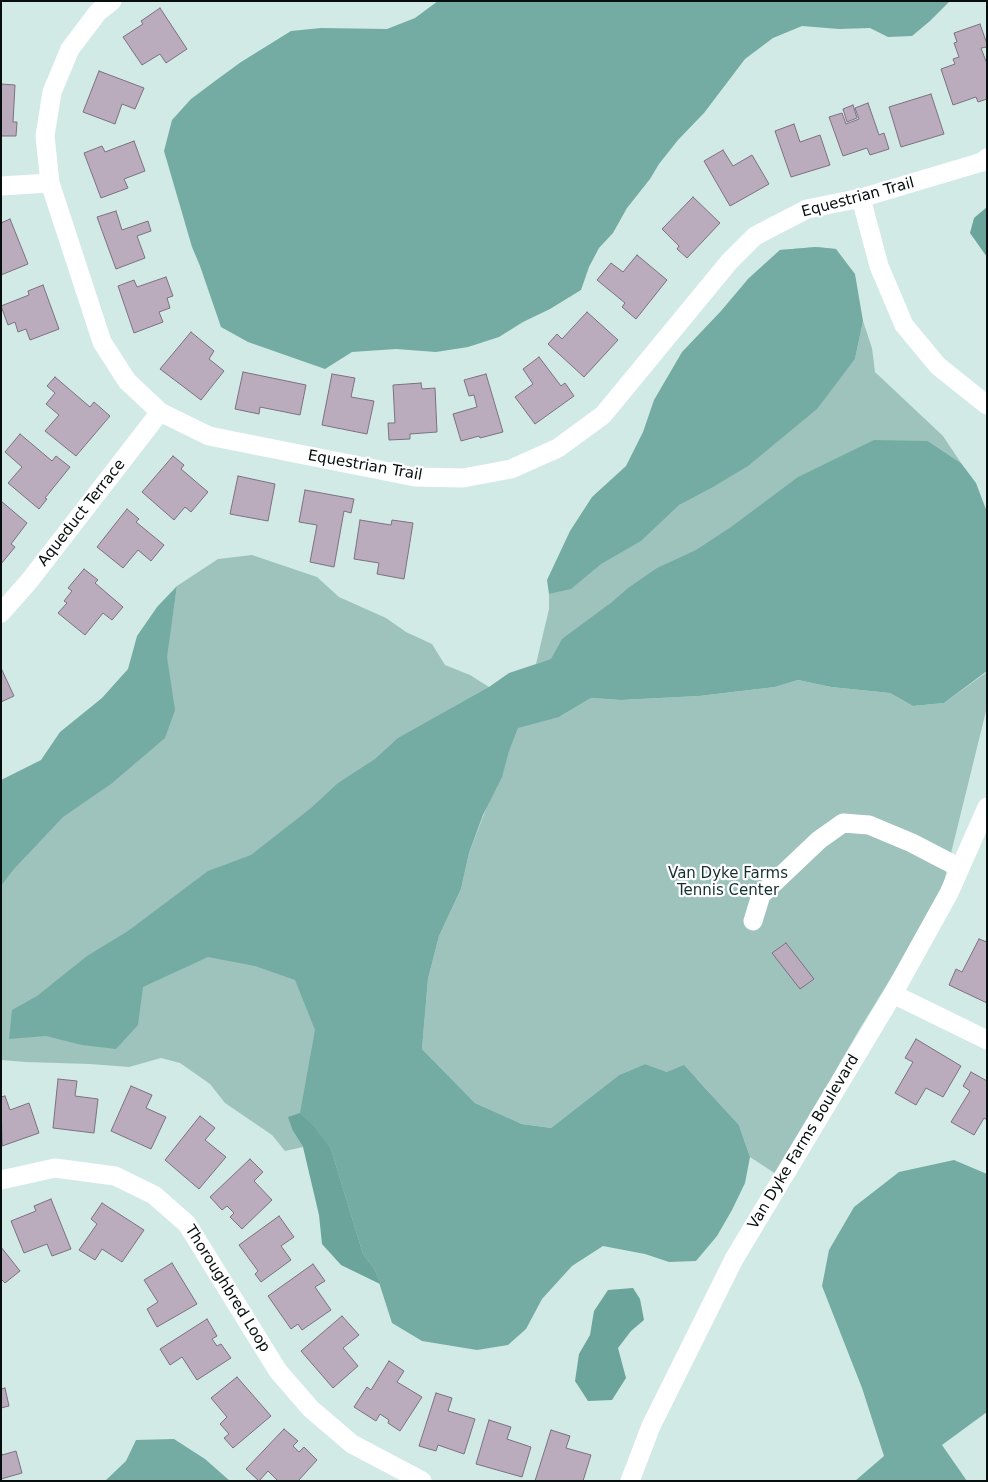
<!DOCTYPE html>
<style>
body{margin:0}
#map{position:relative;width:988px;height:1482px;overflow:hidden;background:#d1eae6;font-family:"DejaVu Sans",sans-serif}
canvas{display:block}
.frame{position:absolute;inset:0;border:2px solid #070f0e;pointer-events:none}
</style>
<div id="map">
<canvas width="988" height="1482"></canvas>
<div class="frame"></div>
</div>
<script>
const ctx = document.querySelector('canvas').getContext('2d');
ctx.lineJoin = 'round';
function paint(path, color) {
  ctx.fillStyle = color;
  ctx.fill(path, 'evenodd');
}
function toPath(rows) {
  const path = new Path2D();
  for (const r of rows) {
    path.moveTo(r[0], r[1]);
    for (let i = 2; i < r.length; i += 2) path.lineTo(r[i], r[i + 1]);
  }
  return path;
}
function trace(path, color, width, dash) {
  ctx.strokeStyle = color;
  ctx.lineWidth = width;
  ctx.lineCap = dash ? 'butt' : 'round';
  ctx.setLineDash(dash || []);
  ctx.stroke(path);
}
function write(font, color, halo, rows, align = 'center') {
  ctx.font = font + ' "DejaVu Sans",sans-serif';
  ctx.lineWidth = 4.5;
  ctx.setLineDash([]);
  ctx.textBaseline = 'middle';
  ctx.strokeStyle = halo;
  ctx.fillStyle = color;
  for (const [text, x, y, turn = 0] of rows) {
    ctx.save();
    ctx.translate(x, y);
    ctx.rotate((+turn || 0) * Math.PI / 180);
    ctx.textAlign = isNaN(turn) ? turn : align;
    if (halo) ctx.strokeText(text, 0, 0);
    ctx.fillText(text, 0, 0);
    ctx.restore();
  }
}
const green = toPath([
 [816,247,836,249,851,285,839,379,855,359,863,321,872,348,875,372,943,436,961,463,928,441,608,678,559,717,591,698,621,700,699,696,775,687,798,680,831,687,890,693,913,706,944,703,987,672,987,707,940,898,859,1030,776,1174,750,1157,739,1125,697,1079,667,1072,645,1064,619,1075,551,1128,522,1124,475,1103,422,1049,428,979,439,936,461,889,469,853,517,729,441,892,412,1066,640,1232,381,1284,375,1270,363,1254,331,1149,293,1131,303,1147,285,1151,272,1135,225,1103,210,1084,180,1063,161,1058,129,1067,90,1064,25,1062,1,1060,1,802,11,801,172,620,177,586,218,559,252,555,317,577,339,597,386,618,406,632,432,644,445,665,470,675,489,687,502,686,549,660,536,664,549,609,549,594,571,588,738,307,748,279,780,250]
]);
const forest = toPath([
 [438,1,950,1,930,21,912,36,888,37,870,28,839,29,802,26,773,38,745,59,704,113,678,140,659,164,650,179,627,208,613,233,599,248,589,267,581,290,550,309,523,322,499,337,468,347,436,352,396,349,352,352,325,369,248,342,221,327,200,266,192,247,164,151,172,120,191,99,215,81,241,62,291,31,321,28,387,29,415,18],
 [816,247,836,249,855,274,863,321,855,359,817,409,748,466,713,487,679,505,641,541,601,564,571,589,549,594,547,580,570,531,592,497,626,466,643,432,654,400,682,352,721,311,748,279,780,250],
 [874,440,928,441,961,463,976,483,987,512,987,671,944,703,913,706,890,693,831,687,798,680,775,687,699,696,621,700,591,698,559,717,518,728,509,751,502,777,483,815,469,853,461,889,439,936,428,979,422,1049,475,1103,522,1124,551,1128,619,1075,645,1064,667,1072,684,1065,739,1125,750,1157,745,1183,732,1210,717,1236,696,1261,669,1262,645,1254,603,1246,572,1266,542,1299,526,1329,508,1345,477,1350,422,1341,392,1323,375,1270,363,1254,331,1149,315,1127,300,1113,315,1030,295,980,255,966,208,957,143,987,138,1025,116,1049,82,1045,46,1036,9,1039,12,1010,37,996,87,956,128,931,208,871,251,855,311,808,338,783,375,759,398,738,489,687,509,673,551,659,562,639,612,602,628,588,657,568,696,550,731,527,798,477],
 [177,586,167,657,175,710,165,738,111,784,63,817,13,870,1,886,1,780,41,760,60,732,102,698,128,669,137,636,157,607],
 [954,1160,987,1174,987,1412,942,1445,967,1481,855,1481,884,1456,862,1388,822,1286,829,1250,854,1207,899,1172],
 [174,1439,205,1459,230,1481,105,1481,126,1461,136,1440]
]);
const water = toPath([
 [987,207,987,257,970,233,974,218],
 [300,1113,315,1127,331,1149,363,1254,375,1270,380,1284,341,1265,322,1244,319,1215,303,1147,293,1131,288,1117],
 [633,1288,640,1299,644,1320,631,1331,618,1348,626,1378,612,1400,588,1401,575,1381,579,1354,590,1335,594,1311,608,1290]
]);
const building = toPath([
 [160,8,187,49,166,63,160,54,142,65,123,37,143,24,141,21,160,8],
 [980,24,987,44,987,47,981,48,987,64,987,99,978,102,976,97,953,105,941,69,955,64,953,59,959,57,954,43,957,42,954,33,980,24],
 [99,71,144,88,135,109,122,104,115,124,83,112,99,71],
 [1,84,15,85,13,122,17,122,16,136,1,136,1,84],
 [931,94,944,134,901,147,889,107,931,94],
 [868,103,879,135,884,133,889,149,870,155,867,148,843,156,829,117,842,113,846,124,859,119,855,108,868,103],
 [853,105,857,118,847,122,843,109,853,105],
 [794,124,800,142,820,135,830,165,791,177,775,131,794,124],
 [134,141,145,171,124,179,128,188,101,198,84,153,102,146,105,152,134,141],
 [723,150,733,166,752,155,769,184,730,206,704,161,723,150],
 [693,197,720,223,687,258,677,249,679,246,662,229,693,197],
 [116,211,122,230,148,221,151,231,137,236,145,258,116,269,97,217,116,211],
 [10,219,28,264,1,275,1,223,10,219],
 [637,255,667,280,636,319,622,307,625,303,597,280,611,263,623,272,637,255],
 [166,277,173,296,167,298,170,308,159,312,163,322,134,333,118,286,134,280,137,287,166,277],
 [43,285,59,329,30,340,26,329,18,332,15,322,8,325,1,306,29,295,28,291,43,285],
 [587,312,618,340,584,377,548,344,557,334,562,339,587,312],
 [191,332,214,351,209,359,224,371,201,400,160,369,191,332],
 [539,357,561,386,565,383,574,396,535,424,515,397,533,384,523,369,539,357],
 [243,372,306,385,300,415,260,407,259,414,235,409,243,372],
 [332,374,355,378,351,397,374,401,367,434,322,425,332,374],
 [486,374,503,432,480,438,479,436,461,441,453,414,477,407,474,395,469,396,464,380,486,374],
 [55,377,90,407,94,402,110,416,76,456,45,431,59,415,46,404,55,393,47,386,55,377],
 [421,383,422,389,435,388,437,432,410,434,410,439,389,440,388,423,395,423,393,385,421,383],
 [20,434,52,461,56,456,70,467,45,498,47,499,39,509,8,483,22,467,5,452,20,434],
 [173,456,184,465,181,469,208,492,191,512,185,507,174,520,142,492,173,456],
 [238,476,275,484,268,521,230,514,238,476],
 [305,490,354,499,351,513,344,511,334,567,310,562,317,525,299,522,305,490],
 [1,501,27,523,11,544,15,547,1,564,1,501],
 [127,509,139,519,136,522,164,545,151,561,138,550,123,568,97,547,127,509],
 [360,520,391,525,392,520,413,523,404,579,377,574,379,563,354,559,360,520],
 [84,569,98,580,95,583,123,607,112,620,103,613,85,635,58,613,67,603,64,601,72,591,68,588,84,569],
 [1,668,14,696,1,702,1,668],
 [979,939,987,942,987,1003,949,985,956,969,962,972,979,939],
 [786,943,814,979,800,989,772,953,786,943],
 [916,1039,961,1066,943,1097,926,1088,916,1105,895,1093,913,1062,905,1058,916,1039],
 [971,1072,987,1081,987,1120,984,1118,974,1135,951,1122,970,1091,963,1086,971,1072],
 [58,1079,77,1081,75,1096,98,1099,94,1133,53,1128,58,1079],
 [131,1086,152,1095,146,1108,166,1117,151,1149,111,1131,131,1086],
 [5,1096,10,1110,29,1103,39,1133,2,1146,1,1097,5,1096],
 [200,1116,215,1128,205,1140,226,1157,199,1189,165,1160,200,1116],
 [250,1159,263,1172,254,1181,272,1200,242,1229,230,1217,234,1213,227,1206,222,1210,210,1197,250,1159],
 [51,1199,71,1249,52,1256,47,1244,24,1253,11,1221,36,1211,34,1206,51,1199],
 [102,1203,144,1230,122,1262,102,1249,95,1260,79,1250,97,1224,91,1219,102,1203],
 [279,1216,294,1237,281,1246,291,1260,261,1282,255,1274,258,1271,239,1245,279,1216],
 [1,1247,20,1271,5,1283,1,1279,1,1247],
 [172,1263,197,1304,157,1327,147,1309,158,1302,144,1280,172,1263],
 [313,1264,325,1281,315,1287,331,1310,302,1330,298,1324,291,1329,268,1296,313,1264],
 [342,1316,359,1335,343,1348,358,1366,333,1388,301,1351,342,1316],
 [207,1319,217,1336,212,1339,217,1346,221,1344,231,1358,197,1380,182,1357,170,1365,160,1349,207,1319],
 [389,1361,404,1371,397,1382,422,1397,400,1431,388,1423,389,1420,380,1414,376,1421,354,1407,367,1387,371,1390,389,1361],
 [237,1377,271,1416,233,1448,224,1438,229,1434,220,1424,227,1417,211,1398,237,1377],
 [5,1388,9,1406,1,1408,1,1389,5,1388],
 [436,1393,452,1398,448,1411,475,1419,464,1454,438,1445,436,1451,419,1446,436,1393],
 [489,1420,511,1427,507,1439,531,1447,522,1477,476,1464,489,1420],
 [284,1429,298,1441,293,1446,299,1452,304,1447,317,1460,298,1481,278,1481,268,1471,259,1481,246,1469,284,1429],
 [551,1430,570,1436,566,1448,591,1455,583,1481,535,1481,551,1430],
 [1,1450,2,1455,16,1451,22,1473,1,1479,1,1450]
]);
const minor = toPath([
 [112,1,98,12,70,49,52,92,45,136,50,183,102,342,127,381,160,412,209,436,415,477,463,478,511,469,558,448,603,415,729,262,755,236,807,209,861,198,982,162,987,158],
 [1,186,50,183],
 [861,198,879,266,904,325,938,366,987,405],
 [1,613,30,580,160,412],
 [753,921,761,895,819,840,843,823,869,825,912,843,960,868],
 [893,994,987,1040],
 [1,1180,55,1168,115,1176,154,1195,187,1224,278,1371,311,1409,352,1444,422,1481],
 [630,1481,651,1426,734,1259,893,994,949,893,987,807]
]);
const streetNames = [
 ["Equestrian Trail",858,198,-15],
 ["Equestrian Trail",365,466,10],
 ["Aqueduct Terrace",82,513,-52],
 ["Van Dyke Farms Boulevard",804,1142,-59],
 ["Thoroughbred Loop",227,1289,58]
];
const parkNames = [
 ["Van Dyke Farms",728,874],
 ["Tennis Center",728,891]
];
paint(green, '#9ec3bd');
paint(forest, '#74aca4');
paint(water, '#6ba49b');
paint(building, '#baacbd');
trace(building, '#7d7080', 1);
trace(minor, '#fff', 19);
write('15px', '#070f0e', '#fff', streetNames);
write('15px', '#13302c', '#fff', parkNames);
</script>
